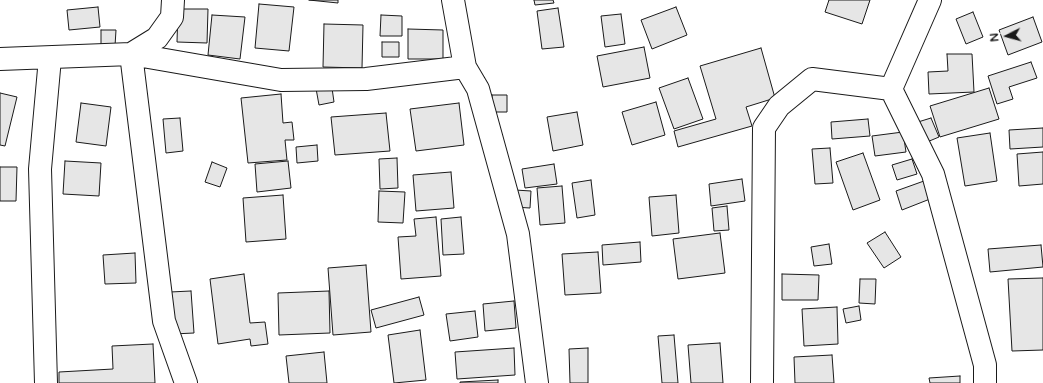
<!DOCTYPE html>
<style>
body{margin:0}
#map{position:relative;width:1043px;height:383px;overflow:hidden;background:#fff;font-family:"Varela Round",sans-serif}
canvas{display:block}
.north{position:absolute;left:987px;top:16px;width:40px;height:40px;-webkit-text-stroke:3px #fff;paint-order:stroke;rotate:264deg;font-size:11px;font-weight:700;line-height:16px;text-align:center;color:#1a1a1a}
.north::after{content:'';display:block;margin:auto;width:14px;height:18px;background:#1a1a1a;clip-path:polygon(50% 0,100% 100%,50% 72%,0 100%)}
</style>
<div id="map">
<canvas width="1043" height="383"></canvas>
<div class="north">N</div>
</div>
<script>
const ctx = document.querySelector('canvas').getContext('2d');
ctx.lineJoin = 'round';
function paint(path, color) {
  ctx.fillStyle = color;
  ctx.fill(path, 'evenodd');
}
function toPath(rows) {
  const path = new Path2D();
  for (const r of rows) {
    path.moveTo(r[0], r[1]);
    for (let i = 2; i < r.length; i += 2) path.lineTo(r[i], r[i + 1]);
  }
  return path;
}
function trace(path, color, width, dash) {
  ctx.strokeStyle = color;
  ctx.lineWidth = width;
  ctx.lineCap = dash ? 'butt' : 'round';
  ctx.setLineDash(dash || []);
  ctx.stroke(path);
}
const building = toPath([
 [309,0,338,0,338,3,309,0],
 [534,0,553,0,554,3,535,5,534,0],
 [829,0,870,0,862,24,825,12,829,0],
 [259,4,294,7,289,51,255,48,259,4],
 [98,7,100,27,69,30,67,10,98,7],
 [676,7,687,35,652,49,641,20,676,7],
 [558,8,564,47,542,49,537,11,558,8],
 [178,9,208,9,207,43,177,42,178,9],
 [973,12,983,37,966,44,956,19,973,12],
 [621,14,625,44,605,47,601,16,621,14],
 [212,15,245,17,240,59,208,55,212,15],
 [381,15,402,16,402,36,380,36,381,15],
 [1033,17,1042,42,1008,55,999,30,1033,17],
 [324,24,363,25,362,68,323,67,324,24],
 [408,29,443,30,443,59,408,59,408,29],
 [101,30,116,30,115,46,101,45,101,30],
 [382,42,399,42,399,57,382,57,382,42],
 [644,47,650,78,603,87,597,56,644,47],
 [761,48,775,98,746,107,752,126,678,147,674,131,716,119,700,66,761,48],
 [947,54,972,54,974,92,929,94,928,72,948,71,947,54],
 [1031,62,1037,78,1009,87,1013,99,997,104,988,76,1031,62],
 [688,78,703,119,674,129,659,88,688,78],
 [331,81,334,102,319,105,315,83,331,81],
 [989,88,999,119,940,137,930,106,989,88],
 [0,93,17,97,5,146,0,145,0,93],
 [281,94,283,123,292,122,294,140,285,140,287,160,248,163,241,98,281,94],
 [492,95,507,95,507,112,492,112,492,95],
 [656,102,665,135,632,145,622,112,656,102],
 [81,103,111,107,106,146,76,142,81,103],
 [459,103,464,145,416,151,410,109,459,103],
 [577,112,583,145,553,151,547,117,577,112],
 [386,113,390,151,335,155,331,117,386,113],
 [180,118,183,151,166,153,163,119,180,118],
 [931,118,939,137,927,142,918,122,931,118],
 [868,119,870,136,832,139,831,122,868,119],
 [1043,128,1043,147,1010,149,1009,130,1043,128],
 [903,132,906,152,875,156,872,136,903,132],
 [990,133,997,181,965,186,957,138,990,133],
 [317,145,318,161,297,163,296,147,317,145],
 [830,148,833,183,815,184,812,149,830,148],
 [1043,152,1043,184,1019,186,1017,154,1043,152],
 [863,153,880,200,853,210,836,162,863,153],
 [397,158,398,188,380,189,379,159,397,158],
 [912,159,917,174,897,180,892,165,912,159],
 [65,161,101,163,99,196,63,194,65,161],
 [288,161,291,188,257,192,255,164,288,161],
 [212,162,227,168,220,187,205,182,212,162],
 [554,164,557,184,525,188,522,169,554,164],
 [0,167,17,167,16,201,0,201,0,167],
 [451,172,454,208,416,211,413,175,451,172],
 [742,179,745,201,711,206,709,184,742,179],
 [591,180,595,215,577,218,572,183,591,180],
 [924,181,930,199,902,210,896,191,924,181],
 [562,186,565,223,540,225,537,188,562,186],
 [515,190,531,191,530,208,514,207,515,190],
 [379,191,405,192,403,223,378,222,379,191],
 [283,195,286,239,246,242,243,198,283,195],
 [676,195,679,233,652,236,649,197,676,195],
 [727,206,729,230,714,231,712,208,727,206],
 [436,217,441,276,401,279,398,237,416,236,414,219,436,217],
 [461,217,464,254,443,255,441,219,461,217],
 [885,232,901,257,884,268,867,243,885,232],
 [720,233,725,273,678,279,673,239,720,233],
 [640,242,641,262,603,265,602,245,640,242],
 [829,244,832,264,814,266,811,247,829,244],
 [1041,245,1043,267,990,272,988,249,1041,245],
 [598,252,601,293,565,295,562,254,598,252],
 [135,253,136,283,105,284,103,255,135,253],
 [366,265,371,332,333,335,328,268,366,265],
 [244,274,250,323,265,322,268,344,251,346,250,339,218,344,210,279,244,274],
 [782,274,819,275,818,300,782,300,782,274],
 [1043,278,1043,350,1012,351,1008,279,1043,278],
 [860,279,876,279,875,304,859,303,860,279],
 [191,291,194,333,173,334,170,292,191,291],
 [329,291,330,333,279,335,278,293,329,291],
 [419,297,424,315,376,328,371,310,419,297],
 [514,301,516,328,485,331,483,304,514,301],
 [859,306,861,320,846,323,843,309,859,306],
 [837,307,838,344,804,346,802,309,837,307],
 [475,311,478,337,450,341,446,314,475,311],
 [420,330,426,380,394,383,388,335,420,330],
 [674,335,678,383,662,383,658,336,674,335],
 [720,343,723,383,691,383,688,345,720,343],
 [153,344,155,383,59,383,59,372,113,369,112,346,153,344],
 [514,348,515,375,457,379,455,352,514,348],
 [588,348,588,383,570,383,569,349,588,348],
 [324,352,327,383,289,383,286,356,324,352],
 [832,355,834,383,795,383,794,357,832,355],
 [960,376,960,383,930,383,929,378,960,376],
 [498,380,498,383,460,383,460,382,498,380]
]);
const minor = toPath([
 [453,0,465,67,478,89,518,234,537,383],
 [930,0,891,89,933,174,985,365,985,383],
 [0,59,131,54,157,38,172,17,173,0],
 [46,383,40,169,50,58],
 [186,383,164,321,131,54,281,80,366,79,465,67],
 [762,383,764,128,779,106,812,79,891,89]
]);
paint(building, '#e6e6e6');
trace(building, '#1a1a1a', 1);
trace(minor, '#1a1a1a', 24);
trace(minor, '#fff', 22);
</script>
